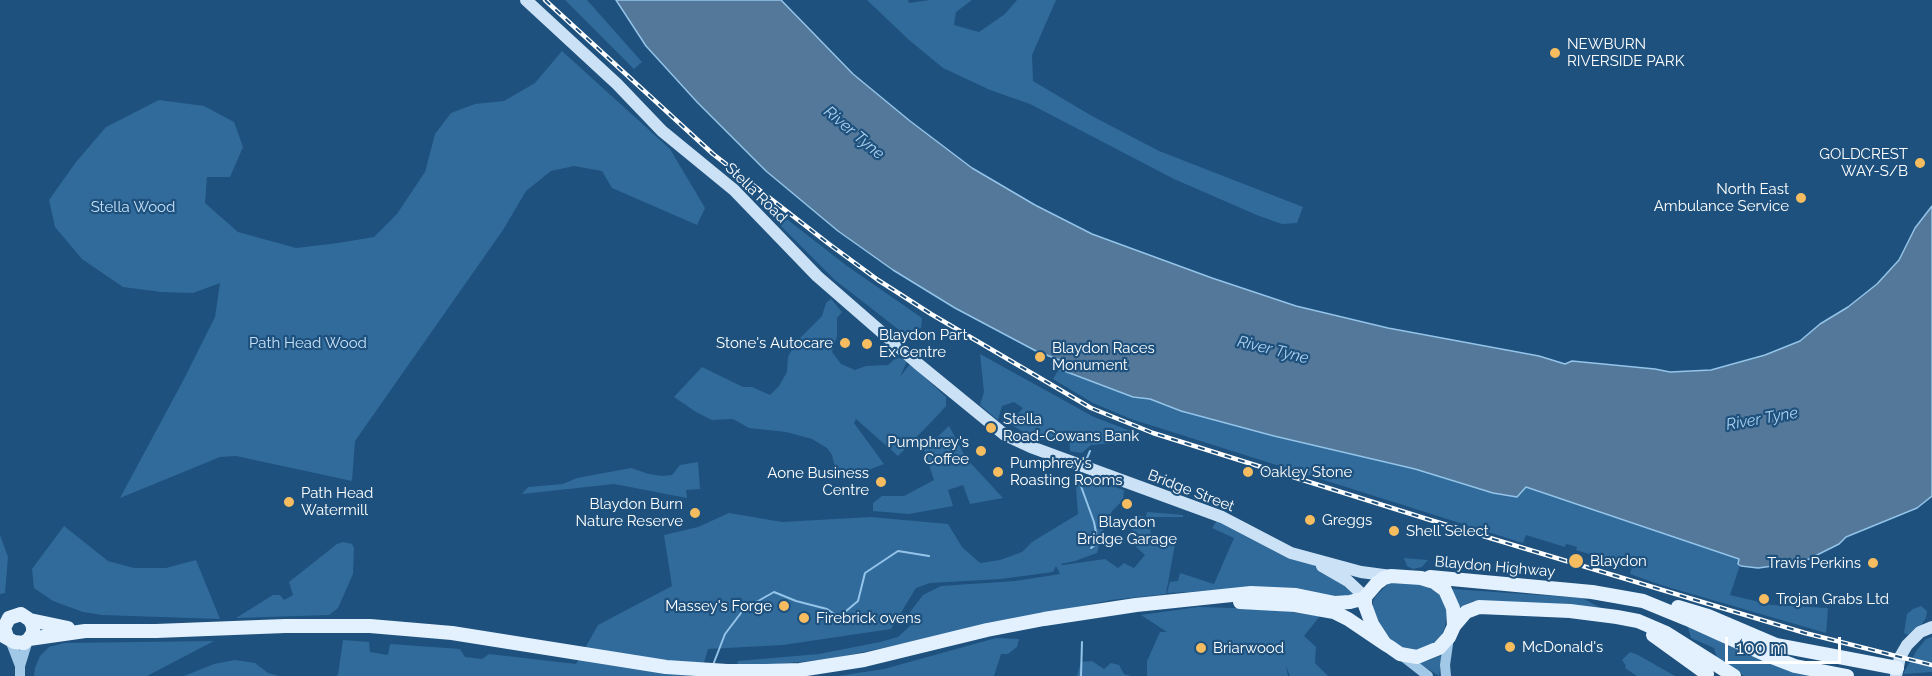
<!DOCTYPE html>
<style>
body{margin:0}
#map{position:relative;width:1932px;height:676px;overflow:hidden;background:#1e517d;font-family:Raleway,sans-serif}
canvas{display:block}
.scale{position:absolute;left:1725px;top:637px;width:116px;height:27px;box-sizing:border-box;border:3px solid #fff;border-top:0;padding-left:8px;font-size:18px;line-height:21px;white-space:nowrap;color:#fff;-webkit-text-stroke:4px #1e517d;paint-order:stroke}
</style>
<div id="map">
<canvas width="1932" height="676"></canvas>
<div class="scale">100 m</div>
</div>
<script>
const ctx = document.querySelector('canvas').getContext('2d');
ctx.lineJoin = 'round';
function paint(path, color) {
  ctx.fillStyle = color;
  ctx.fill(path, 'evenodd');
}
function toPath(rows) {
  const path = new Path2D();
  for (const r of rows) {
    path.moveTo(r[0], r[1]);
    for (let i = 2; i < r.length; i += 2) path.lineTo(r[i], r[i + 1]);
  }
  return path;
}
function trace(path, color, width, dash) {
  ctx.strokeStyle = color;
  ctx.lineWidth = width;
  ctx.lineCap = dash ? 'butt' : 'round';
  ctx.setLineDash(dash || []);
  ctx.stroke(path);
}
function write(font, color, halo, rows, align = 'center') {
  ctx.font = font + ' Raleway,sans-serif';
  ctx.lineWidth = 4.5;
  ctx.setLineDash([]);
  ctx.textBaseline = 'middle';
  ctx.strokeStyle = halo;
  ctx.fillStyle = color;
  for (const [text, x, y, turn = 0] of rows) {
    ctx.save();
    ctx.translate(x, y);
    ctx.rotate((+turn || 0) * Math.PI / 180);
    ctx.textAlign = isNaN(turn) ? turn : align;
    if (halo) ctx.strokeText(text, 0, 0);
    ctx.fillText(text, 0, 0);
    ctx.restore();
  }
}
const green = toPath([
 [565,0,587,0,642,62,634,69],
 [867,0,908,0,909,3,930,0,972,0,956,12,954,25,979,32,1005,14,1017,0,1056,0,1032,55,1033,81,1092,116,1159,151,1303,207,1297,223,1282,224,1259,216,1174,179,1030,104,990,90,943,68,909,40],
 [562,51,670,149,705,208,697,225,612,188,602,171,574,166,551,171,526,191,503,230,355,441,352,481,236,456,220,457,120,498,184,379,215,317,220,283,193,293,161,292,123,287,82,259,55,227,49,200,76,162,106,127,159,100,204,106,234,122,243,147,230,177,207,177,205,203,238,232,296,248,338,243,374,237,397,214,425,172,435,134,451,113,475,104,504,101,535,83],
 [775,210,847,266,922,318,921,328,903,333,835,280,769,214],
 [831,299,842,312,837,318,837,336,832,352,841,364,855,370,866,366,888,365,897,357,907,361,900,377,910,364,946,397,946,406,937,416,898,456,856,419,854,423,884,464,861,473,838,478,832,455,827,448,812,439,786,432,749,428,733,419,712,420,696,412,674,397,702,367,743,387,752,387,770,395,779,386,787,372,788,357,796,342,822,316,826,303],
 [980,354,1094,417,1138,434,1123,442,1091,445,1082,453,1070,451,1069,432,1043,440,1028,435,1010,424,1023,408,1014,402,1002,406,998,420,980,405,984,392],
 [1059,369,1133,397,1150,399,1181,411,1274,436,1415,469,1493,493,1517,496,1526,487,1740,559,1740,565,1730,595,1772,605,1828,608,1826,633,1661,585,1630,574,1632,567,1576,550,1577,547,1571,545,1566,544,1565,547,1526,535,1523,543,1131,419,1093,403,1053,379],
 [949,426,966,458,1003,498,970,504,963,485,948,490,953,506,909,514,873,511,873,503,882,496,904,496,934,480,924,450],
 [698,462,700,489,686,490,687,498,614,484,522,494,528,487,563,484,577,478,631,468,649,474,662,476,672,475,680,465],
 [1075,474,1124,490,1123,500,1112,511,1104,528,1097,553,1075,561,1060,564,1063,565,1105,559,1118,568,1124,563,1134,568,1145,555,1136,547,1142,537,1130,528,1137,523,1150,519,1151,539,1175,544,1166,594,1111,600,830,659,767,665,737,665,738,661,819,654,880,642,898,637,913,623,907,616,923,595,941,586,1015,581,1060,574,1056,566,1053,572,1001,579,930,583,916,588,891,629,783,645,708,649,700,676,335,676,338,675,343,640,369,642,370,652,388,655,390,644,460,649,465,657,482,659,489,654,576,664,598,625,672,586,664,535,698,527,729,513,782,522,871,517,948,524,962,547,980,563,1000,560,1022,552,1032,542,1078,514],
 [1147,512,1183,515,1183,517,1146,517,1132,523,1125,528,1132,521,1136,520,1137,516,1146,517],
 [1219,517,1309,560,1366,597,1353,604,1231,590,1167,593,1170,582,1178,581,1180,573,1214,584,1234,538,1212,528],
 [64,526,108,561,134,568,166,568,196,560,220,619,102,615,83,612,53,601,34,588,32,569],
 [0,535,8,557,5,593,0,594],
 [343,542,352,544,354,548,353,574,338,608,329,615,236,618,273,595,280,595,284,600,293,595,289,582,337,544],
 [1404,558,1428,560,1422,567,1413,569,1407,566],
 [1397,580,1420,583,1428,587,1440,595,1447,610,1445,627,1440,638,1435,645,1421,651,1406,651,1389,640,1373,612,1373,601,1376,596,1389,583],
 [1452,589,1582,598,1603,609,1474,601,1460,607],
 [1921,606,1927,611,1926,618,1921,625,1908,635,1904,633,1907,614,1913,609],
 [1198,607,1268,609,1320,616,1304,636,1316,647,1315,663,1328,676,1290,676,1286,666,1288,676,1147,676,1147,661,1160,632,1167,632,1141,615],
 [1689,624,1728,646,1819,676,1744,676,1718,661,1714,648,1691,638,1688,628],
 [1932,637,1932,672,1903,674,1917,650,1926,639],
 [996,638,1019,639,1017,647,1008,654,1001,654,994,676,838,676,884,669],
 [214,641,147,676,34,676,35,668,40,656,49,647,64,643],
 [1630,652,1638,655,1675,676,1637,676,1625,668,1626,666,1622,660],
 [1442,655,1439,676,1419,663,1430,660],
 [235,660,255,663,268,673,279,676,184,676,214,664],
 [1092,661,1104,669,1111,663,1119,665,1124,674,1131,676,1077,676,1081,662]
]);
const water = toPath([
 [616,0,781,0,853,74,910,121,972,168,1035,205,1092,234,1212,278,1296,306,1388,328,1539,356,1565,364,1572,361,1655,369,1670,372,1711,370,1765,355,1800,341,1820,324,1848,307,1877,284,1899,260,1915,228,1932,206,1932,496,1917,508,1846,537,1839,544,1803,562,1758,568,1741,566,1738,564,1739,559,1526,487,1517,497,1493,493,1415,469,1274,436,1181,411,1150,399,1133,397,1059,369,1062,361,1036,351,955,308,893,270,838,231,766,171,697,102,646,46,616,0]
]);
const stream = toPath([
 [1085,463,1090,451],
 [1082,471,1078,478,1094,522,1098,543,1091,548],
 [713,665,725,634,744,609,774,592,796,601,827,609,839,617,858,601,865,573,898,551,929,556],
 [1081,676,1082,642]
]);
const tertiary = toPath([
 [10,640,20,666],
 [1400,654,1428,676],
 [20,676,20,666,28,640],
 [1446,676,1445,665,1449,637]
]);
const secondary = toPath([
 [526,0,617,84,662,131,734,190,817,276,917,363,1005,435,1031,447,1222,517,1291,553,1361,572,1391,576],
 [1322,566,1348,581,1365,597],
 [1896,676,1900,657,1907,645,1920,632,1932,627]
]);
const primary = toPath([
 [1430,577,1592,592,1643,601,1687,619,1764,654,1795,666,1847,676],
 [1240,602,1295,605,1334,612,1348,619,1385,644,1390,647,1400,654,1417,657,1439,648,1449,637,1454,626,1453,608,1445,590,1434,582,1421,578,1391,576,1384,578,1377,583,1365,597,1365,605,1372,624,1385,644],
 [1678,607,1708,616,1776,645,1897,668],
 [30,620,68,628],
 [1454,626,1466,612,1479,607,1570,611,1617,617,1638,621,1666,633,1734,676],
 [0,634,14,642,24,643,29,639,33,633,33,626,30,620,21,614,9,618,4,628,7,637],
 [1653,635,1707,674],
 [29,639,85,631,156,631,285,626,370,626,452,633,666,667,727,671,766,671,800,670,864,660,987,630,1044,619,1136,605,1251,593,1296,595,1335,603,1350,602,1365,598]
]);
const rail = toPath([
 [545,0,713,154,829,244,878,280,931,314,1091,408,1153,433,1427,519,1805,633,1932,665]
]);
const markers = [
 [1555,53,6,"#f6bc60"],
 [1920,163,6,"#f6bc60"],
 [1801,198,6,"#f6bc60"],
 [845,343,6,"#f6bc60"],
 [867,344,6,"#f6bc60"],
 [1040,357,6,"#f6bc60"],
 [991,428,6,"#f6bc60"],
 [981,451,6,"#f6bc60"],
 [998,472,6,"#f6bc60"],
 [1248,472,6,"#f6bc60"],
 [881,482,6,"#f6bc60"],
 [289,502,6,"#f6bc60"],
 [1127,504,6,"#f6bc60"],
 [695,513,6,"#f6bc60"],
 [1310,520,6,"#f6bc60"],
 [1394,531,6,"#f6bc60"],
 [1576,561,8,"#f6bc60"],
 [1873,563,6,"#f6bc60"],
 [1764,599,6,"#f6bc60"],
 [784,606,6,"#f6bc60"],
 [804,618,6,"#f6bc60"],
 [1510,647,6,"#f6bc60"],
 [1201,648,6,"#f6bc60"]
];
const poiNames = [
 ["NEWBURN",1567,44],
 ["RIVERSIDE PARK",1567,61],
 ["GOLDCREST",1908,154,"right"],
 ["WAY-S/B",1908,171,"right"],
 ["North East",1789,189,"right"],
 ["Ambulance Service",1789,206,"right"],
 ["Blaydon Part",879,335],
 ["Ex Centre",879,352],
 ["Stone's Autocare",833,343,"right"],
 ["Blaydon Races",1052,348],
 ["Monument",1052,365],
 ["Stella",1003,419],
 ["Road-Cowans Bank",1003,436],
 ["Pumphrey's",969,442,"right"],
 ["Coffee",969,459,"right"],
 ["Pumphrey's",1010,463],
 ["Roasting Rooms",1010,480],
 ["Oakley Stone",1260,472],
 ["Aone Business",869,473,"right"],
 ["Centre",869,490,"right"],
 ["Path Head",301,493],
 ["Watermill",301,510],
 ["Blaydon Burn",683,504,"right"],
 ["Nature Reserve",683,521,"right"],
 ["Greggs",1322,520],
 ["Blaydon",1127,522,"center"],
 ["Bridge Garage",1127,539,"center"],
 ["Shell Select",1406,531],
 ["Blaydon",1590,561],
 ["Travis Perkins",1861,563,"right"],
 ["Trojan Grabs Ltd",1776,599],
 ["Massey's Forge",772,606,"right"],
 ["Firebrick ovens",816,618],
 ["McDonald's",1522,647],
 ["Briarwood",1213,648]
];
const streetNames = [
 ["Stella Road",756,193,44],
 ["Bridge Street",1191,491,21],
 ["Blaydon Highway",1495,567,5]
];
const parkNames = [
 ["Stella Wood",133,207],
 ["Path Head Wood",308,343]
];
const waterNames = [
 ["River Tyne",854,133,40],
 ["River Tyne",1273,350,14],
 ["River Tyne",1762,419,-10]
];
paint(green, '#316b9b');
paint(water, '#537899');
trace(water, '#94c4e9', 1.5);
trace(stream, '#94c4e9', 2);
trace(tertiary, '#a1c8e7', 10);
trace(secondary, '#cbe2f6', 12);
trace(primary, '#e3f0fd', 14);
trace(rail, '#fff', 4.5);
trace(rail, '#1e517d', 2, [7]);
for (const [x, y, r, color] of markers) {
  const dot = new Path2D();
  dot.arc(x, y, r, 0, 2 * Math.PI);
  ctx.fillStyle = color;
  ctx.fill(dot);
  trace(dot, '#1e517d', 2);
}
write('15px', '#fff', '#1e517d', poiNames, 'left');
write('15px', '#fff', '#1e517d', streetNames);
write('15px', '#c5e0f6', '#1e517d', parkNames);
write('italic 16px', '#acd1ef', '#1e517d', waterNames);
</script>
